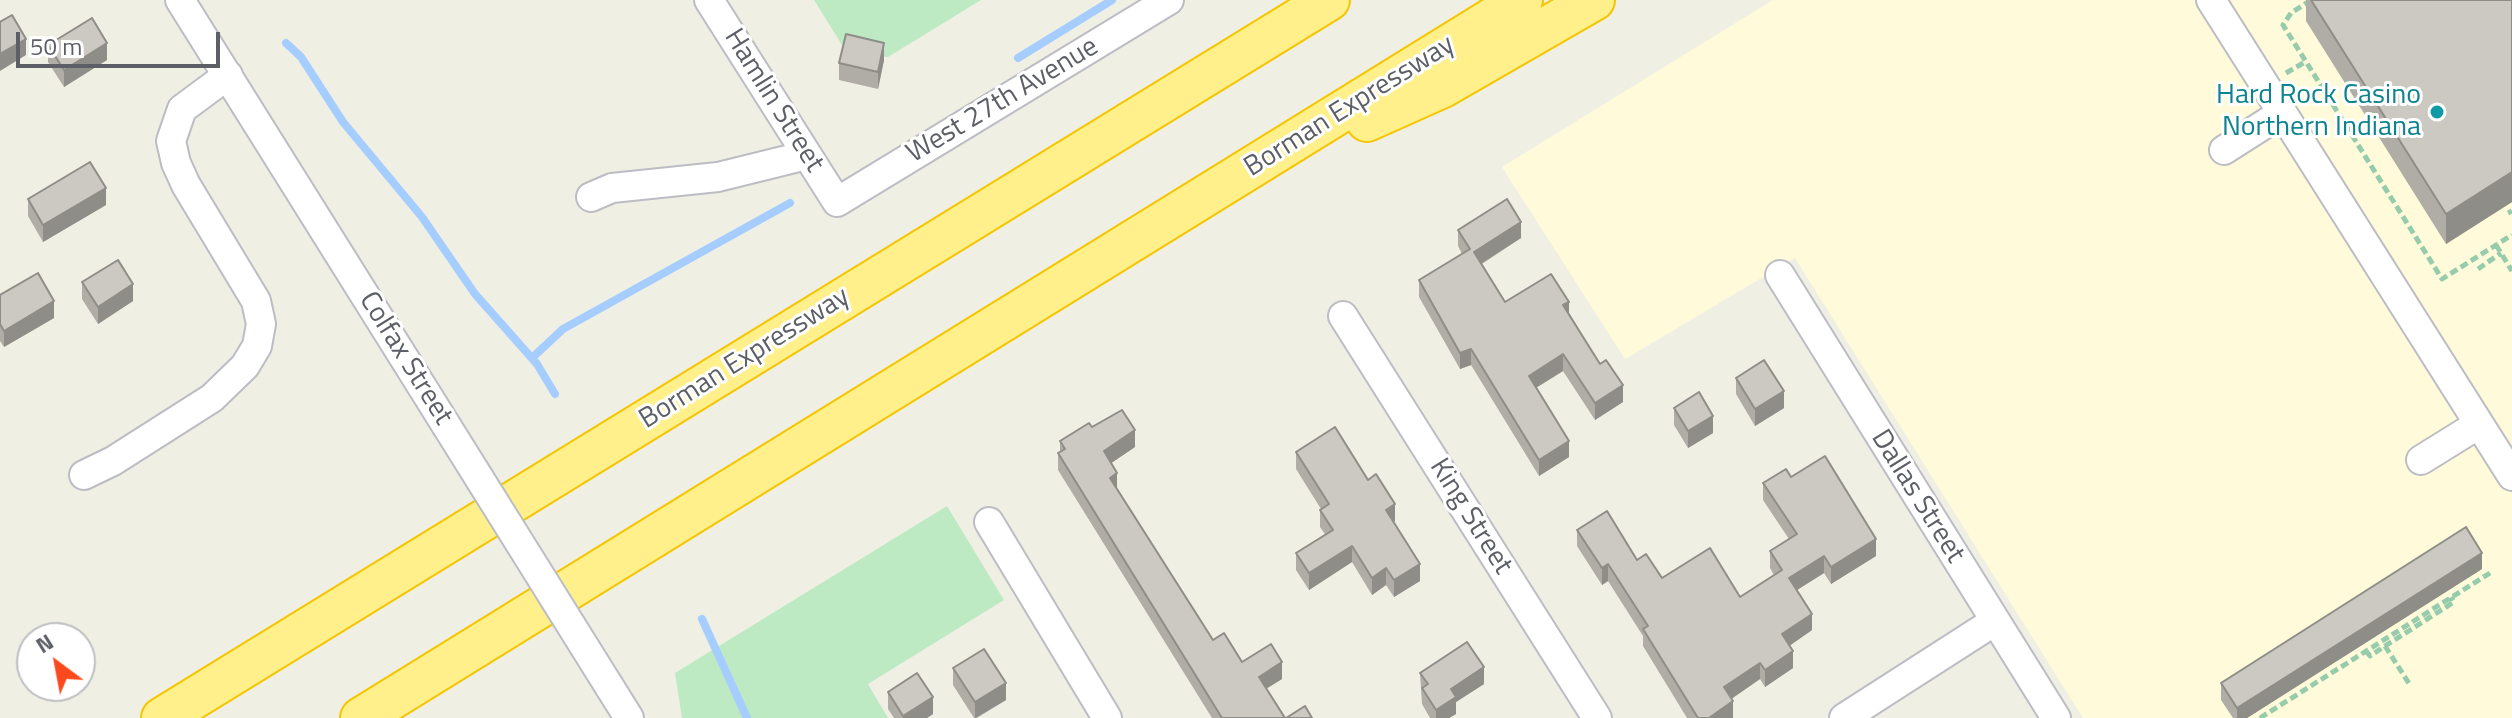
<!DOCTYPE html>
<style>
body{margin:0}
#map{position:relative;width:2512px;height:718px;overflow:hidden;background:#f0efe4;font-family:"Titillium Web",sans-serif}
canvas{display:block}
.north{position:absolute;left:16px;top:622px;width:80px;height:80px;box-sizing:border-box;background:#fff;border:2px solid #bebfc2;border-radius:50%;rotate:328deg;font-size:22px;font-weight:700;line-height:32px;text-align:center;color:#5c5f66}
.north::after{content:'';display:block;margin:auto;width:28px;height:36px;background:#fc4a1e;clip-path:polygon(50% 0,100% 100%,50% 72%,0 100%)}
.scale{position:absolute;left:16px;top:32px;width:204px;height:36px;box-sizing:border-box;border:4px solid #5c5f66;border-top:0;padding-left:10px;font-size:24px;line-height:28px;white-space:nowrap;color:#5c5f66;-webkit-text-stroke:6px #fff;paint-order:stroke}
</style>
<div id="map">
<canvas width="2512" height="718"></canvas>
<div class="north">N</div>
<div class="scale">50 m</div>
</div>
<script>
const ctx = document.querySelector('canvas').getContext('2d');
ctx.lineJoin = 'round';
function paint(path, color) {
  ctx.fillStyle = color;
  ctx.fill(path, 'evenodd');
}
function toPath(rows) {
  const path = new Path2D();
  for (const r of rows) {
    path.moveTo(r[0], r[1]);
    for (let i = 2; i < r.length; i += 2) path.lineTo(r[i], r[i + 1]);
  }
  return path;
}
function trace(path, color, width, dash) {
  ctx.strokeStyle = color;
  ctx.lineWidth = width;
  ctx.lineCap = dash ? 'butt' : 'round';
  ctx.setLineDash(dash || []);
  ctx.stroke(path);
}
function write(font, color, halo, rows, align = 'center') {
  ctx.font = font + ' "Titillium Web",sans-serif';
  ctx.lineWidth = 6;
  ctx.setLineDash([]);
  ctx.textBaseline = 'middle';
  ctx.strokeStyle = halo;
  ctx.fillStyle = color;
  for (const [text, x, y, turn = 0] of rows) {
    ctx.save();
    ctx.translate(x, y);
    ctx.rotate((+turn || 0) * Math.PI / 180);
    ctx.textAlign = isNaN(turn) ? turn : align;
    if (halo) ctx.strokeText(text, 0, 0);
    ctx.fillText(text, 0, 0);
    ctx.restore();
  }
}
const commercial = toPath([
 [1773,0,2512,0,2512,718,2083,718,1795,258,1625,359,1502,167]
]);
const green = toPath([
 [814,0,981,0,888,57,863,54,842,45],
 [947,506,1004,600,868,684,888,718,682,718,675,673]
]);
const stream = toPath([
 [286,43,301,57,343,122,422,217,475,294,537,364,555,394],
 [1018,58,1112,0],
 [532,358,563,329,790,203],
 [702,619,747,718]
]);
const path = toPath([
 [2311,0,2291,13,2283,25,2442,279,2512,235],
 [2286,73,2305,62],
 [2508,213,2512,211],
 [2496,245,2512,271],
 [2478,269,2501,253],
 [2385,646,2410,685],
 [2366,651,2370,656,2385,646,2454,602,2451,597],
 [2260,718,2490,573]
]);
const minor = toPath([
 [180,0,446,425],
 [709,0,837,202,1169,0],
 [2211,0,2512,476],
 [2224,150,2282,113],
 [591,197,612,188,718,177,807,155],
 [1780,275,2056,718],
 [1343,316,1597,718],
 [2421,460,2479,424],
 [84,475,113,461,212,398,245,366,257,346,261,324,256,301,186,185,176,163,171,141,182,109,228,75],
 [989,522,1107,718],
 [609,686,629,718],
 [1844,718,1995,621]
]);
const highway = toPath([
 [1367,121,1443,87,1594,0],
 [162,718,1329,0],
 [361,718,1522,0]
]);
const minorBridge = toPath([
 [446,425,609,686]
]);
const wall = toPath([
 [2306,0,2512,0,2512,202,2446,244,2306,21],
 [48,45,107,60,64,87,48,62],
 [884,60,878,89,839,80,839,63],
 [28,199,106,205,43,242,28,216],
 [1458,230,1521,238,1482,264,1505,302,1569,313,1623,402,1595,420,1563,371,1536,388,1569,457,1539,476,1471,365,1460,369,1419,297,1419,280,1462,254,1458,246],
 [82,282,133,301,98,324,82,299],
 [0,295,54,318,4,347,0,341],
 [1736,378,1784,408,1755,426,1736,394],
 [1674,408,1713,433,1688,448,1674,425],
 [1092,427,1135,447,1111,463,1117,489,1213,640,1242,662,1282,679,1266,689,1285,718,1212,718,1058,470,1058,453,1060,452,1060,441],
 [1296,452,1395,521,1393,522,1420,581,1394,597,1386,585,1372,595,1352,562,1309,590,1296,570,1296,553,1325,534,1320,527,1320,510,1321,509,1296,469],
 [1791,477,1876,556,1831,584,1824,573,1797,590,1812,630,1789,646,1793,668,1765,687,1760,679,1731,699,1733,718,1687,718,1643,646,1643,636,1608,581,1602,585,1577,546,1577,530,1637,560,1662,578,1740,597,1774,575,1770,568,1770,551,1789,539,1763,500,1763,483],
 [2482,569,2247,718,2233,718,2221,700,2221,683],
 [953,668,1006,700,977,718,974,718,953,685],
 [1420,673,1484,684,1456,702,1456,714,1449,718,1430,718,1422,704],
 [888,692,933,714,927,718,894,718,888,709]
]);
const shadedWall = toPath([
 [26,39,26,55,0,71,0,54],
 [107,43,107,60,64,87,64,70],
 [884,43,884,60,878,89,878,72],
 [2512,172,2512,202,2446,244,2446,214],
 [106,188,106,205,43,242,43,225],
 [1521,222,1521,238,1474,268,1474,252],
 [133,284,133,301,98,324,98,307],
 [54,301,54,318,4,347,4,331],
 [1569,302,1569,318,1563,305],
 [1471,349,1471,365,1460,369,1460,353],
 [1563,354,1563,371,1529,392,1529,376],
 [1623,385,1623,402,1595,420,1595,403],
 [1784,391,1784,408,1755,426,1755,409],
 [1713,416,1713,433,1688,448,1688,431],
 [1135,430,1135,447,1104,468,1104,451],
 [1569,441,1569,457,1539,476,1539,460],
 [1117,473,1117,489,1110,478],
 [1395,504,1395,521,1386,527,1386,510],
 [1876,539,1876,556,1831,584,1831,567],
 [1352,546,1352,562,1309,590,1309,573],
 [2482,553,2482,569,2247,718,2237,718,2237,708],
 [1824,556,1824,573,1789,595,1789,578],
 [1420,564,1420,581,1394,597,1394,580],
 [1608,564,1608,581,1602,585,1602,568],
 [1386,568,1386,585,1372,595,1372,578],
 [1812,614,1812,630,1782,651,1782,634],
 [1793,651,1793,668,1765,687,1765,670],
 [1282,662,1282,679,1259,693,1259,677],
 [1760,663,1760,679,1724,704,1724,687],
 [1484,667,1484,684,1456,702,1456,714,1449,718,1436,718,1436,710,1451,689],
 [1006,683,1006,700,975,718,975,702],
 [933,697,933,714,927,718,903,718,903,716],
 [1733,701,1733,718,1709,718]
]);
const building = toPath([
 [2311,0,2512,0,2512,172,2446,214,2311,0],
 [12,15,26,39,0,54,0,22,12,15],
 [92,18,107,43,64,70,48,45,92,18],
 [846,34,884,43,878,72,839,63,846,34],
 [90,162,106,188,43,225,28,199,90,162],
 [1507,199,1521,222,1474,252,1505,302,1551,274,1569,302,1563,305,1600,364,1606,360,1623,385,1595,403,1563,354,1529,376,1569,441,1539,460,1471,349,1460,353,1419,280,1470,249,1458,230,1507,199],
 [118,260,133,284,98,307,82,282,118,260],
 [38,273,54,301,4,331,0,324,0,295,38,273],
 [1764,360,1784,391,1755,409,1736,378,1764,360],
 [1699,392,1713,416,1688,431,1674,408,1699,392],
 [1122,410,1135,430,1104,451,1117,473,1110,478,1213,640,1224,633,1242,662,1271,644,1282,662,1259,677,1285,718,1222,718,1058,453,1065,449,1060,441,1089,423,1092,427,1122,410],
 [1335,427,1368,480,1376,474,1395,504,1386,510,1420,564,1394,580,1386,568,1372,578,1352,546,1309,573,1296,553,1333,530,1320,510,1329,504,1296,452,1335,427],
 [1825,456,1876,539,1831,567,1824,556,1789,578,1812,614,1782,634,1793,651,1765,670,1760,663,1724,687,1733,701,1709,718,1698,718,1643,629,1648,626,1608,564,1602,568,1577,530,1607,511,1637,560,1646,554,1662,578,1710,548,1740,597,1782,570,1770,551,1797,534,1763,483,1786,469,1791,477,1825,456],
 [2466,527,2482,553,2237,708,2221,683,2466,527],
 [1467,642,1484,667,1451,689,1456,697,1436,710,1422,688,1428,684,1420,673,1467,642],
 [984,649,1006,683,975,702,953,668,984,649],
 [917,673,933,697,903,716,888,692,917,673],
 [1305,706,1312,718,1286,718,1305,706]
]);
const markers = [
 [2437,112,8,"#0f9aa8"]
];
const cultureNames = [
 ["Hard Rock Casino",2421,96],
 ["Northern Indiana",2421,128]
];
const streetNames = [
 ["Hamlin Street",773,101,58],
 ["West 27th Avenue",1003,101,-31],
 ["Borman Expressway",1350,107,-32],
 ["Colfax Street",405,359,58],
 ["Borman Expressway",745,359,-32],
 ["Dallas Street",1917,497,58],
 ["King Street",1470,517,58]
];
paint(commercial, '#fffbda');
paint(green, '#beeac3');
trace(stream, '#a5cdff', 8);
trace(minor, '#bcbdc4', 32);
trace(highway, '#f4c500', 44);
trace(path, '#96ccac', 5, [8, 4]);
trace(minor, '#fff', 28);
trace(highway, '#fff08c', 40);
trace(minorBridge, '#bcbdc4', 32, []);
trace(minorBridge, '#fff', 28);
paint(wall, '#afada6');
paint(shadedWall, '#8e8d87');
paint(building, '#cbc9c1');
trace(building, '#8e8d87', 2);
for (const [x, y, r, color] of markers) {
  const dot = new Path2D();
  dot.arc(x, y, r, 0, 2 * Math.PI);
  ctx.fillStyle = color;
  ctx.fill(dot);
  trace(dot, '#fff', 3);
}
write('28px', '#0d838f', '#fff', cultureNames, 'right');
write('28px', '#5c5f66', '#fff', streetNames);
</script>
